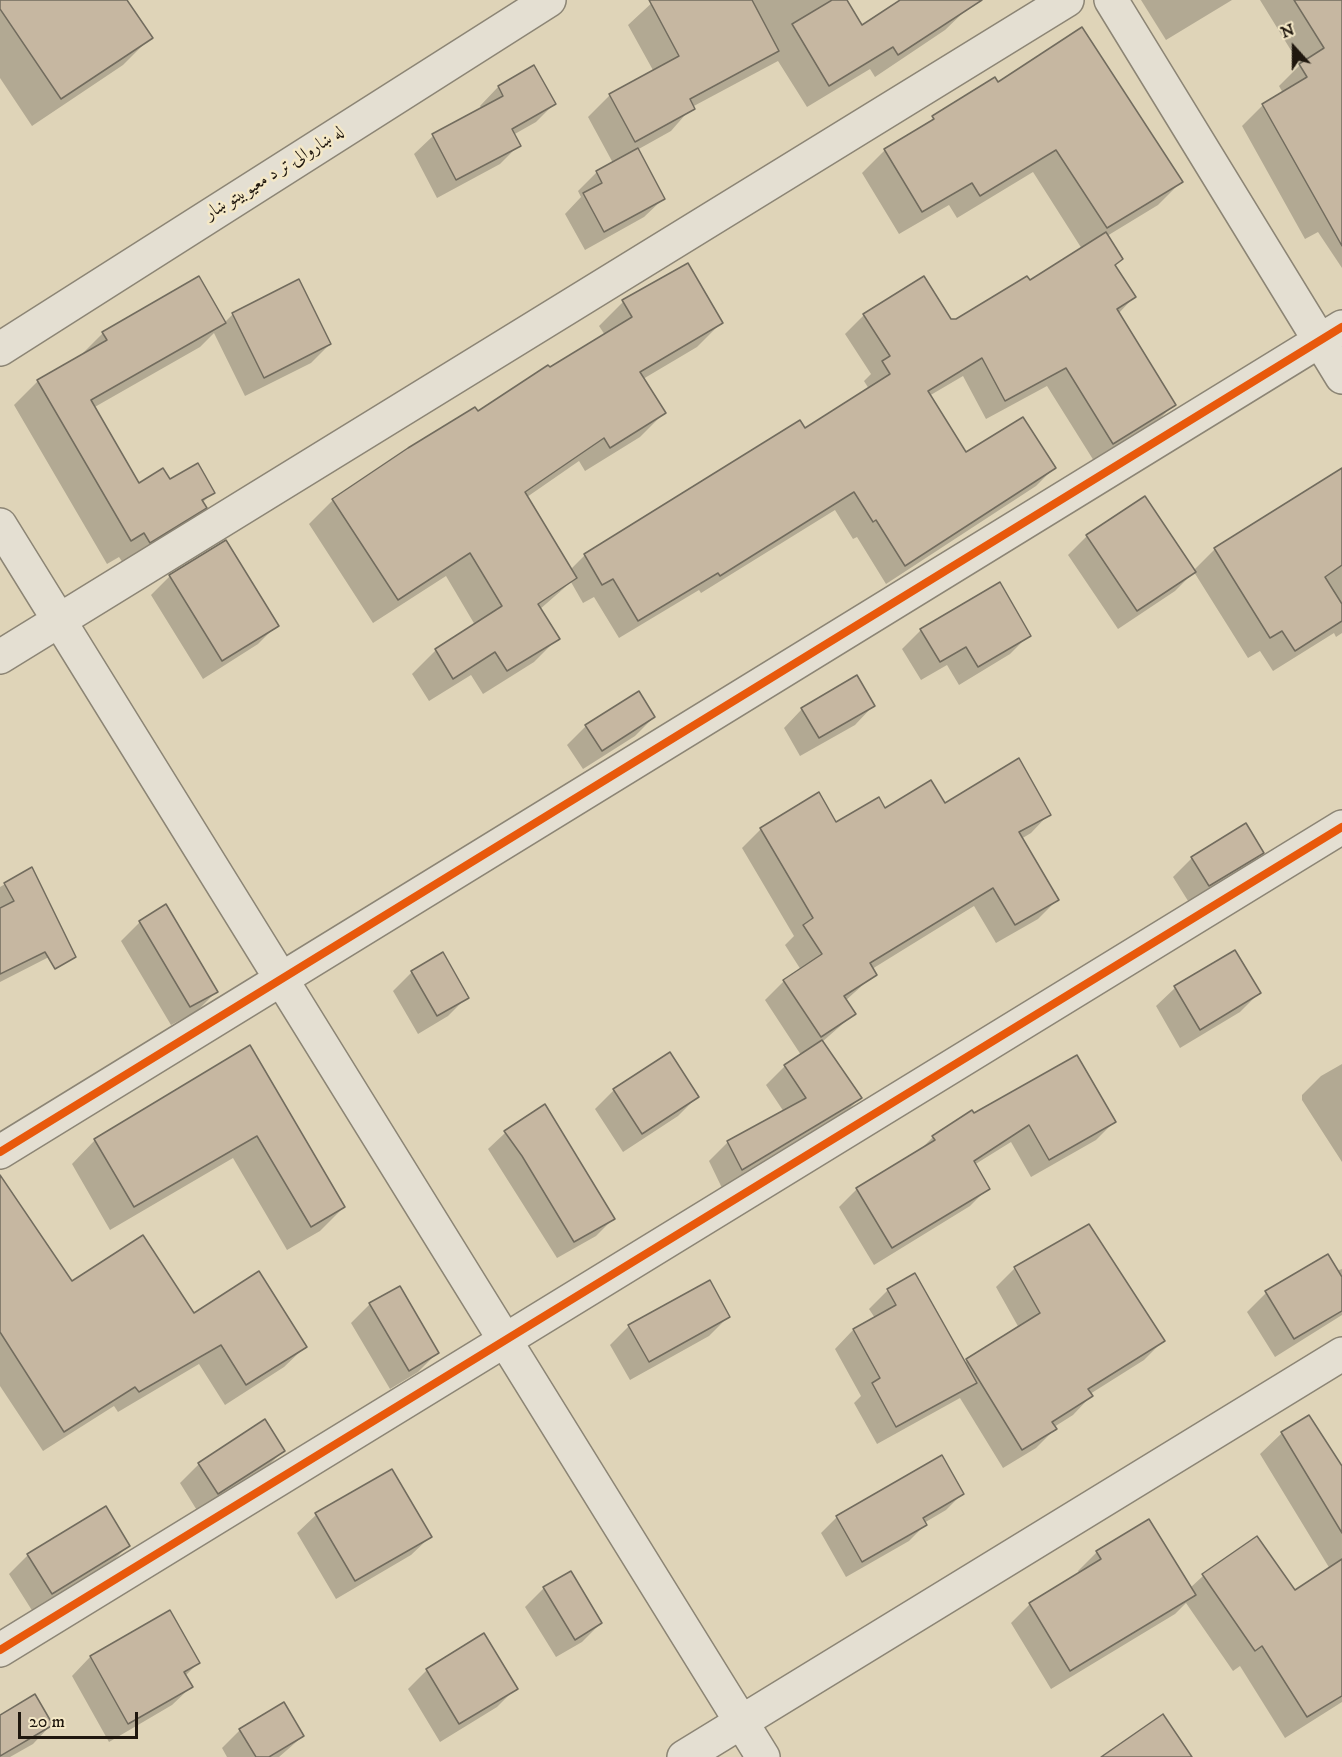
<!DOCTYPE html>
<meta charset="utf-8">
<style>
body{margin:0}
#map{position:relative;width:1342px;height:1757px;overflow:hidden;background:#dfd4b8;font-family:"IM FELL DW Pica",serif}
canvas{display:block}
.north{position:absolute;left:1264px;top:18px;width:60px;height:60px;-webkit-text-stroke:4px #f4e8c7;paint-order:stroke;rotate:339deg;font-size:16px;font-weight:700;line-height:24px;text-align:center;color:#1f170e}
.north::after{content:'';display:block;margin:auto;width:21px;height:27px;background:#1f170e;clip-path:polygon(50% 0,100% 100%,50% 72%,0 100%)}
.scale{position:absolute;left:18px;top:1712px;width:120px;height:27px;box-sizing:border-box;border:3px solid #1f170e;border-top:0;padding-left:8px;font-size:18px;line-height:21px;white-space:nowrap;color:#1f170e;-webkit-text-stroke:4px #f4e8c7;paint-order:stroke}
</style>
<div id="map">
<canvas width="1342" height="1757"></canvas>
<div class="north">N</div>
<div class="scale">20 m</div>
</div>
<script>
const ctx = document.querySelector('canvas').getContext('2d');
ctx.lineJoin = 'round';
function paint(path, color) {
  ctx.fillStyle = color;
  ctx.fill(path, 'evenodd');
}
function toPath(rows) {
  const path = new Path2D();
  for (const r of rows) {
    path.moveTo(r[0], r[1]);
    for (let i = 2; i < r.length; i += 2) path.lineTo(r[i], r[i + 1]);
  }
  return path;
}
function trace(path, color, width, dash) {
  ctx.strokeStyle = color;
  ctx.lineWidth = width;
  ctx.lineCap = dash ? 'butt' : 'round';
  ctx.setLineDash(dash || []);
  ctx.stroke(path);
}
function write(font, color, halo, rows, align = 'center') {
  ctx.font = font + ' "IM FELL DW Pica",Amiri,serif';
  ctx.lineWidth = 5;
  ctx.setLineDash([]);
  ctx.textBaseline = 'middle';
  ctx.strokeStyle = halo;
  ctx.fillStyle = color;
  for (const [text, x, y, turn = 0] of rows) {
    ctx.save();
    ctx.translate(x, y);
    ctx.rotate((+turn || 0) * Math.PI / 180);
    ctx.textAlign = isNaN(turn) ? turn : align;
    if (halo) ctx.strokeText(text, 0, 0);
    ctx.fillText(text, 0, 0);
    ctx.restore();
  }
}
const shadow = toPath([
 [0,0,126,0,151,37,123,65,32,126,0,78],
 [655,0,845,0,862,27,902,0,963,0,968,8,945,30,875,77,870,69,807,107,778,61,692,107,671,131,637,150,663,199,644,217,585,250,565,214,581,197,578,191,597,172,613,163,588,117,610,95,654,72,628,25],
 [1141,0,1232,0,1166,40],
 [1260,0,1342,0,1342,268,1318,232,1305,239,1242,126,1263,105,1283,93,1279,86,1300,65],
 [994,79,997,85,1181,182,1158,205,1107,236,1122,259,1114,266,1134,297,1118,314,1174,405,1155,423,1094,461,1047,386,986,419,963,376,929,396,965,454,1055,467,1036,486,886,584,857,537,853,539,835,510,701,593,699,590,619,638,594,597,583,603,571,582,539,610,558,638,534,662,483,694,471,675,429,701,412,674,436,650,475,625,446,576,373,623,309,524,333,500,605,335,599,326,623,302,721,323,697,347,643,379,664,413,640,437,585,471,579,461,527,497,570,570,585,555,800,422,805,430,869,389,864,381,871,374,845,334,864,315,957,320,1029,282,1082,249,1033,172,957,218,949,205,899,234,862,173,885,150],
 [498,87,555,103,536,122,513,135,519,145,500,164,437,198,414,154,433,136,482,109,480,106],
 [233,314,330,344,311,363,245,396,214,333,200,347,93,408,138,485,169,481,213,492,202,503,205,507,181,532,125,566,119,557,107,564,14,405,38,381,78,358,103,333,224,323],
 [1342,470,1342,633,1336,637,1334,633,1273,671,1260,651,1248,658,1194,572,1175,591,1118,629,1068,555,1087,536,1193,571,1215,549],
 [170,576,277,625,258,644,203,679,151,595],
 [921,630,1029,635,1010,654,959,685,947,665,921,680,902,649],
 [873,706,855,725,800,756,784,728,802,709],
 [654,717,635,736,583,769,567,745,586,726],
 [819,794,836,824,885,810,944,805,1049,814,1031,833,1021,839,1057,900,1038,919,996,943,974,906,872,969,875,974,845,1001,854,1014,822,1042,860,1098,841,1117,722,1188,709,1161,727,1143,784,1112,766,1085,785,1066,801,1055,765,1000,784,981,801,970,785,945,794,936,742,848,761,829],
 [1262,853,1243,872,1190,904,1173,877,1192,858],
 [31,869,66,940,47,958,0,982,0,887],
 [140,922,216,992,197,1011,171,1025,121,941],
 [1235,952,1259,993,1240,1012,1180,1048,1156,1006,1175,988],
 [412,972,467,997,448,1016,418,1034,393,991],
 [249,1047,344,1207,320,1231,287,1250,233,1158,110,1230,72,1164,95,1140],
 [1342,1064,1342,1162,1302,1100,1302,1095,1321,1076],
 [614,1090,697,1097,678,1116,623,1152,595,1109],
 [544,1106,613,1219,596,1236,557,1258,488,1149,505,1133],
 [974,1115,1114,1122,1096,1140,1031,1177,1011,1142,974,1165,988,1188,970,1206,874,1265,839,1207,857,1189,919,1151,933,1137],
 [0,1208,71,1283,305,1347,284,1367,225,1405,199,1364,118,1412,114,1406,43,1451,0,1386],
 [1015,1268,1163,1341,1144,1360,1090,1394,1091,1396,1073,1415,1054,1427,1055,1429,1036,1448,1003,1468,960,1398,877,1444,854,1403,861,1396,835,1349,853,1330,875,1318,869,1309,888,1290,964,1363,1019,1328,996,1287],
 [1342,1269,1342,1315,1275,1357,1247,1312,1266,1293],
 [370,1304,437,1353,418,1372,390,1389,351,1323],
 [728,1317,709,1336,630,1380,610,1345,629,1326],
 [1282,1433,1342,1470,1342,1702,1285,1738,1240,1666,1233,1671,1186,1603,1175,1614,1051,1689,1011,1623,1030,1604,1080,1574,1078,1571,1097,1552,1190,1588,1203,1576,1257,1538,1295,1592,1330,1569,1260,1454],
 [283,1451,264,1470,198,1512,180,1483,199,1464],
 [962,1494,946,1510,924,1523,925,1525,909,1541,846,1577,821,1533,837,1517],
 [316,1515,430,1537,411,1555,336,1599,297,1533],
 [128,1546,109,1565,33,1612,9,1574,28,1555],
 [544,1588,601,1623,582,1642,556,1657,525,1607],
 [170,1612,198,1663,185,1676,191,1687,172,1705,109,1742,72,1676,90,1657],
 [483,1635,516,1688,497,1707,440,1742,408,1689,427,1670],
 [0,1716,51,1725,33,1744,10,1757,0,1757],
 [240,1730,303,1736,279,1757,227,1757,222,1748]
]);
const building = toPath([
 [0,0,127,0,153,38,61,99,0,9,0,0],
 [649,0,752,0,779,51,690,99,695,109,635,142,609,94,679,56,649,0],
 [832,0,847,0,862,25,900,0,982,0,898,55,893,47,829,86,792,24,832,0],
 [1294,0,1342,0,1342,246,1262,104,1307,77,1299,64,1324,48,1294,0],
 [1082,27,1183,182,1107,228,1056,150,980,196,972,183,922,212,884,149,934,119,932,116,995,77,998,82,1082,27],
 [534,65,556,104,512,129,521,146,456,180,432,134,503,96,498,86,534,65],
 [638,148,665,199,604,232,583,193,602,183,596,171,638,148],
 [1106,232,1123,259,1115,265,1136,297,1117,309,1176,405,1113,444,1066,368,1005,401,982,358,928,391,966,452,1023,417,1056,468,905,566,876,520,873,522,854,492,720,576,718,573,638,621,613,579,602,585,584,554,800,420,805,428,890,374,882,361,890,356,863,314,924,276,951,319,956,319,1027,276,1030,280,1106,232],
 [688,263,723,323,640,372,666,413,610,448,604,438,525,492,577,578,538,604,560,639,507,671,495,652,453,679,435,649,502,606,470,553,398,600,332,499,408,448,475,407,478,411,548,365,550,367,632,317,622,300,688,263],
 [199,276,226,323,91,400,139,483,163,468,170,479,198,463,215,493,202,500,207,508,150,543,144,533,131,541,37,380,107,340,102,332,199,276],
 [299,279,331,344,264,378,232,313,299,279],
 [1342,468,1342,565,1325,577,1342,604,1342,621,1295,651,1282,631,1270,638,1214,548,1342,468],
 [1145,496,1196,572,1137,611,1086,535,1145,496],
 [226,540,279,626,222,661,169,575,226,540],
 [1000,582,1031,636,978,667,966,647,940,662,920,629,1000,582],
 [857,675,875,706,819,738,801,708,857,675],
 [639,691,655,717,602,751,585,725,639,691],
 [1019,758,1051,815,1019,832,1059,900,1015,925,993,888,870,963,877,975,844,996,856,1014,821,1037,783,980,822,954,803,925,813,918,760,828,819,792,836,822,879,797,885,808,931,780,945,803,1019,758],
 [1246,823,1264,853,1209,886,1191,857,1246,823],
 [32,867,76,957,55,969,45,952,0,974,0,908,14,901,4,883,32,867],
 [166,904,218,992,190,1007,139,921,166,904],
 [1235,950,1261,993,1200,1030,1174,986,1235,950],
 [443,952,469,998,437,1016,411,971,443,952],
 [822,1040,862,1098,742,1170,727,1141,806,1098,784,1065,822,1040],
 [250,1045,345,1207,311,1227,257,1136,134,1207,94,1139,250,1045],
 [670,1052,699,1097,642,1134,613,1089,670,1052],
 [1077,1055,1116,1122,1049,1160,1029,1125,974,1161,990,1189,892,1248,856,1188,935,1140,932,1136,972,1110,974,1113,1077,1055],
 [545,1104,615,1219,574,1242,522,1156,504,1131,545,1104],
 [0,1175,72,1281,143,1235,194,1313,259,1271,307,1347,246,1385,221,1345,139,1392,135,1387,64,1432,0,1332,0,1175],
 [1089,1224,1165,1341,1088,1389,1093,1396,1052,1422,1057,1429,1022,1450,966,1359,1040,1313,1014,1267,1089,1224],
 [1328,1254,1342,1277,1342,1311,1294,1339,1265,1291,1328,1254],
 [915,1273,977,1383,896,1427,872,1383,880,1378,853,1329,896,1305,887,1289,915,1273],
 [710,1280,730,1317,649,1362,628,1325,710,1280],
 [400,1286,439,1353,409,1371,369,1303,400,1286],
 [1309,1415,1342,1466,1342,1533,1281,1432,1309,1415],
 [265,1419,285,1451,218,1494,198,1463,265,1419],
 [942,1455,964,1494,923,1518,927,1525,862,1562,836,1516,942,1455],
 [392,1469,432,1537,355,1581,315,1513,392,1469],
 [106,1506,130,1546,52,1594,27,1554,106,1506],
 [1149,1519,1196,1595,1070,1671,1029,1603,1101,1559,1096,1551,1149,1519],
 [1257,1536,1295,1590,1342,1559,1342,1696,1307,1717,1262,1646,1255,1651,1202,1574,1257,1536],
 [571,1571,602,1623,575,1640,543,1587,571,1571],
 [170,1610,200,1663,184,1672,193,1687,128,1724,90,1656,170,1610],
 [484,1633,518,1689,459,1724,426,1669,484,1633],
 [35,1694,53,1725,0,1756,0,1715,35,1694],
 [284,1702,304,1736,269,1757,256,1757,239,1729,284,1702],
 [1163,1714,1192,1757,1101,1757,1163,1714]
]);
const minor = toPath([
 [1111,0,1342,377],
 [0,525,763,1757],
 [0,657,1067,0],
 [0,1152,1342,327],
 [0,1650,1342,827],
 [684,1757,1342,1354]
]);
const tertiary = toPath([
 [0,349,549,0]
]);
const cycleway = toPath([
 [0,1152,1342,327],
 [0,1650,1342,827]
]);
const streetNames = [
 ["له ښاروالۍ تر د معیوبیتو ښار",275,174,-32]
];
paint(shadow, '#0003');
paint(building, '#c6b7a1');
trace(building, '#726c5e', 1.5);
trace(minor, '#8c8575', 36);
trace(tertiary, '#8c8575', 36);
trace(minor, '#e4dfd2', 33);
trace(tertiary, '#e4dfd2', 33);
trace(cycleway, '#e8590c', 8);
write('18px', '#1f170e', '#f4e8c7', streetNames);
</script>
